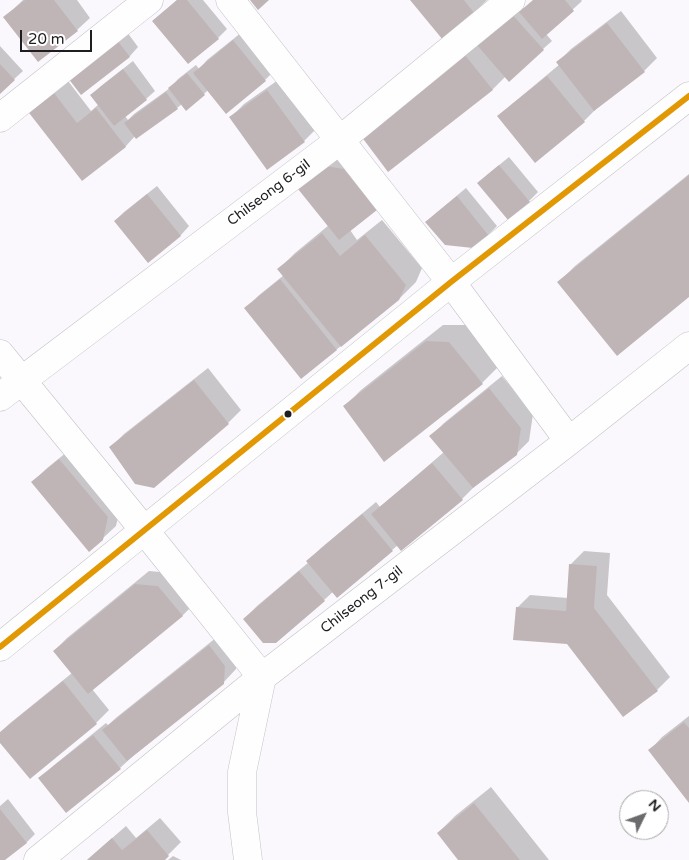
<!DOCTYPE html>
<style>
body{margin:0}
#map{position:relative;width:689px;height:860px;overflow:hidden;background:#faf8fc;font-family:"Varela Round",sans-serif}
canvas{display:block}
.north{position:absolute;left:619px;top:790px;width:50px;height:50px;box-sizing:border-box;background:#fff;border:1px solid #a5a5a5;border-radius:50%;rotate:48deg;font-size:14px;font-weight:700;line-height:20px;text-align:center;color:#1e1d1f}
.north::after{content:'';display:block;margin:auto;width:18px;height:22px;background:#6b6a6c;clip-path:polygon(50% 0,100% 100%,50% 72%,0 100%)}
.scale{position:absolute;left:20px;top:30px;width:72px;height:22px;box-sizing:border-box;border:2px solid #1e1d1f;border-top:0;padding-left:6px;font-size:15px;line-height:18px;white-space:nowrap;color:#1e1d1f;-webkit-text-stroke:4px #fff;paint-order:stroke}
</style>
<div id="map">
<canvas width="689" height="860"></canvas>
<div class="north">N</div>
<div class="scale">20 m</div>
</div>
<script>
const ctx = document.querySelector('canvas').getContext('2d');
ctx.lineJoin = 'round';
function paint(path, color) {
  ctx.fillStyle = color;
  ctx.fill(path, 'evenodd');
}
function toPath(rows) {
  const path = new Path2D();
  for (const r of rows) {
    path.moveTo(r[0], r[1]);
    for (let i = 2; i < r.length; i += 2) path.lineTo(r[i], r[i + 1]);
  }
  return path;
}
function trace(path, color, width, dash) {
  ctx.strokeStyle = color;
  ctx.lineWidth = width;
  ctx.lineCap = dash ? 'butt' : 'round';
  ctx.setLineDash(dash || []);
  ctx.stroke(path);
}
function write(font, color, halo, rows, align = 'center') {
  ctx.font = font + ' "Varela Round",sans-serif';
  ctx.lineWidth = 4;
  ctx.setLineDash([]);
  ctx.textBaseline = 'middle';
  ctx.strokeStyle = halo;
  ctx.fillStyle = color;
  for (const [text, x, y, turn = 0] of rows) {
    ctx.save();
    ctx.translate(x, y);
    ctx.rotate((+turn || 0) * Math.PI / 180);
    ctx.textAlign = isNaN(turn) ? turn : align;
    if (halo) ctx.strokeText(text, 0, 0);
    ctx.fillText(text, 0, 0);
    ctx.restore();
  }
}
const shadow = toPath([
 [23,0,77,0,90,18,77,30,5,17],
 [177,0,203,0,227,29,218,38,189,62,153,21],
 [411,0,487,0,474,13],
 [534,0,581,0,582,1,546,34,552,41,543,49,506,76,493,89,389,170,363,136,520,5,524,9],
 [621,11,657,58,644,71,597,108,584,121,499,116,512,104,560,64,558,62,571,49],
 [247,28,278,67,265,80,226,112,208,90,204,94,182,104,177,108,136,138,135,136,126,146,82,180,27,109,65,77,91,111,99,104,92,95,101,86,133,61,155,91,146,99,125,116,128,120,134,114,170,88,178,79,196,65,199,69,207,60],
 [127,32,138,47,130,56,82,93,70,78],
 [0,46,23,71,0,92],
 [281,78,317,128,304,141,231,117,244,104],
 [340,154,389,196,376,209,350,230,357,240,382,220,422,268,416,282,399,299,336,350,246,309,258,296,284,275,279,269,295,253,329,225,299,189],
 [509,157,538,192,529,201,487,175],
 [689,174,689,296,559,282,575,266],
 [157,186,189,226,181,235,148,262,115,221,124,212],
 [466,188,497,226,488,235,473,247,427,222,436,213],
 [443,325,466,325,499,366,482,383,384,460,345,406,361,390],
 [208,368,241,410,228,423,111,447,124,434],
 [502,376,533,414,529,441,516,454,475,486,462,499,398,545,338,596,334,591,324,600,244,619,257,606,309,562,308,561,321,548,376,502,380,507,444,452,431,436,444,423],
 [73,447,121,504,116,526,102,539,33,482,46,469],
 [584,551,610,553,607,595,670,677,657,690,517,608,530,595,568,598,571,564],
 [149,571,171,573,195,603,182,616,92,689,109,710,96,723,0,741,0,733,9,724,72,673,54,651,67,638],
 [222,633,238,652,236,669,223,683,133,756,120,768,40,779,53,766,106,723,108,725,117,717],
 [689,716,689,801,650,750,662,737],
 [491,787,549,860,460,860,438,833,455,816],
 [8,799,35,834,26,843,3,860,0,860,0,806],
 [160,818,181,842,163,860,87,860,126,826,136,838],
 [173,856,181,860,168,860]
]);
const building = toPath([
 [25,0,54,0,78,31,38,62,3,17],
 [177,0,187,0,219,39,188,64,152,21],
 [250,0,269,0,258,10],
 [410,0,464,0,475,14,443,40],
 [533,0,565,0,574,11,542,39,519,12],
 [511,13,544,50,509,82,476,44],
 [607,23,645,72,594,111,556,62],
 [117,40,130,57,81,95,68,78],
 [233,40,266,81,226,114,193,73],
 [465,55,493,90,388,172,361,136],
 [0,64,15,80,0,94],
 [123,69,147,100,114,126,90,95],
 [187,73,205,95,186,111,168,88],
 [547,76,585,122,535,163,497,116],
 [51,89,77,123,96,108,126,147,82,181,26,109],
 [267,90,305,142,267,170,229,117],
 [166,92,178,109,136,139,124,123],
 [499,165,530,202,508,220,477,183],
 [326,166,344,169,377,210,339,240,298,189],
 [689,175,689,297,617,356,557,282],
 [147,194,181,236,148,263,114,221],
 [457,196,489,236,473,248,445,245,425,222],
 [322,233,340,256,365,235,406,285,399,300,341,347,277,269],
 [280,279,337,350,301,379,244,308],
 [426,341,449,342,483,384,384,462,343,406],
 [194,380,229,424,154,488,135,484,109,447],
 [489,388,521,428,517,455,473,488,429,436],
 [59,459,108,517,103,540,89,552,31,482],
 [432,463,463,500,401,551,371,514],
 [362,514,393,551,337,598,306,561],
 [569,564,597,566,594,608,658,691,623,717,567,644,513,640,516,607,566,611],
 [299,571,325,601,276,643,263,643,243,619],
 [135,584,158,586,183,616,88,694,53,651],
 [209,645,225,666,224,684,127,761,102,730],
 [63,681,97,724,30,779,0,743,0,732],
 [684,722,689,728,689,803,648,750],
 [93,735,121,769,66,813,38,778],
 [474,803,520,860,458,860,437,833],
 [0,809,27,843,5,860,0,860],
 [147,830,169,856,165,860,87,860,112,838,122,850]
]);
const minor = toPath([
 [230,0,451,282,569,441],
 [0,118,149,0],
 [0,354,145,531,262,677],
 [0,397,340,140,511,0],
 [0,647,451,282,689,96],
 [38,860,262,677,569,441,689,346],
 [248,860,242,812,242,772,262,677]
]);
const bus1 = toPath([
 [0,647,451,282,689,96]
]);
const markers = [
 [288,414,4.5,"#1e1d1f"]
];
const streetNames = [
 ["Chilseong 6-gil",269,193,-37],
 ["Chilseong 7-gil",362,600,-38]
];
paint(shadow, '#0003');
paint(building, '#c0b5b6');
trace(minor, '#c2c1c4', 29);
trace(minor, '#fefeff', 28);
trace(bus1, '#e19803', 6);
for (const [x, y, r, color] of markers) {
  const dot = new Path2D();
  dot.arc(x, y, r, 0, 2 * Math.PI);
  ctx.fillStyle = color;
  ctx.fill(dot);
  trace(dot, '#fff', 2);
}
write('14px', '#1e1d1f', '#fff', streetNames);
</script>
